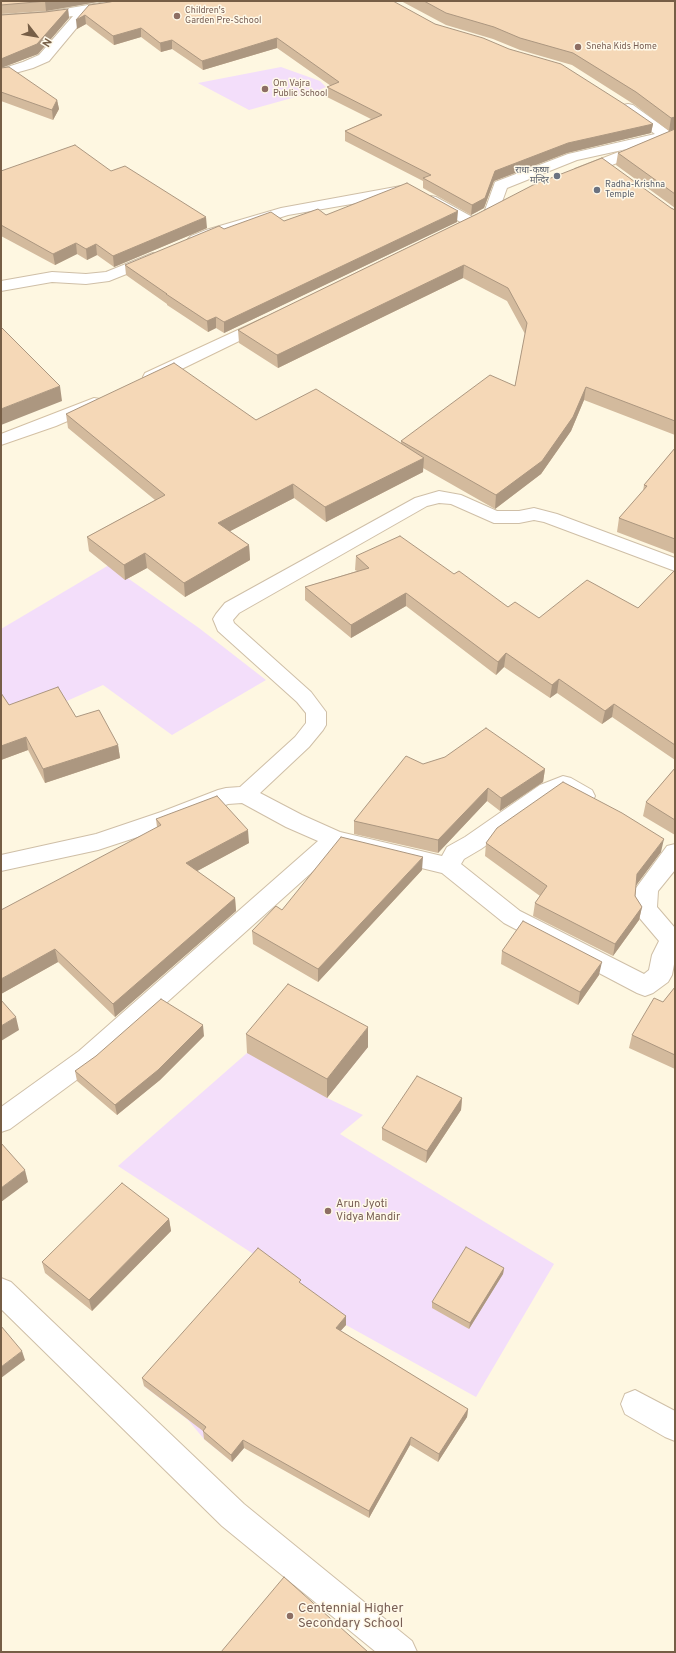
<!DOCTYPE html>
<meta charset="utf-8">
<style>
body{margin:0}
#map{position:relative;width:676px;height:1653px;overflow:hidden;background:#fef7e1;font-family:Overpass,sans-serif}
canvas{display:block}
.frame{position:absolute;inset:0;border:2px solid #765e46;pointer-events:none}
.north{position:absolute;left:16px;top:16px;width:40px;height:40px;-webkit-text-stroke:3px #fff9e9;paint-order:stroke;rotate:121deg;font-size:11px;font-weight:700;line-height:16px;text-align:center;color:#765e46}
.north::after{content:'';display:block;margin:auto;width:14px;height:18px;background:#765e46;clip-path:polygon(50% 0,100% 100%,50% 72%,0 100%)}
</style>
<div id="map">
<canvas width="676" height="1653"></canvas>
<div class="frame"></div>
<div class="north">N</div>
</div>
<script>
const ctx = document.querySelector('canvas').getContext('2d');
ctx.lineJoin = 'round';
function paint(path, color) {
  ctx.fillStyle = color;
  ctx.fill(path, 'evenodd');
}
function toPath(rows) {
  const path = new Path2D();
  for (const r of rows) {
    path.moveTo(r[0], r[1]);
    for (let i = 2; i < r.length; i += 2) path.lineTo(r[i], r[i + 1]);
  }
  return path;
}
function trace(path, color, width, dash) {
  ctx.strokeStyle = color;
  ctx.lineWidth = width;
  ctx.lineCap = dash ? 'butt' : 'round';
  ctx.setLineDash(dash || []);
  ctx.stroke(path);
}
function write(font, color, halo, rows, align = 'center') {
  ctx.font = font + ' Overpass,"Noto Sans Devanagari",sans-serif';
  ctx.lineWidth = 3;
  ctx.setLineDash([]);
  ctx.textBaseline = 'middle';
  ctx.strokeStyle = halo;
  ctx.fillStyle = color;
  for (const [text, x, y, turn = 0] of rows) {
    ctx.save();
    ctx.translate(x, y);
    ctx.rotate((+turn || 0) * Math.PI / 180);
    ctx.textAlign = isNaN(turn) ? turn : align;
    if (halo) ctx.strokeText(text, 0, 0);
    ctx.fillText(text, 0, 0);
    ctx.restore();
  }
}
const education = toPath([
 [281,67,320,81,326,87,317,91,249,110,198,83],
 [109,565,199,628,266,680,172,735,103,685,1,730,1,629],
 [288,1004,368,1047,327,1098,363,1115,340,1134,554,1264,476,1397,346,1325,232,1462,204,1439,188,1420,144,1386,258,1257,118,1166,247,1053]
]);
const lane = toPath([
 [635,1390,675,1411,675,1441,665,1437,625,1414,621,1404,625,1394,635,1390]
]);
const street = toPath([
 [112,1,132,1,130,4,110,10,89,13,49,61,33,68,1,77,1,69,23,62,39,55,73,16,46,20,1,23,1,15,46,12,112,1],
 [628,104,633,105,672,133,674,136,672,139,577,160,507,188,498,213,493,215,488,213,485,210,495,182,568,154,655,134,623,111,621,108,623,105,628,104],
 [401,186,406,187,408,190,406,193,386,198,288,215,196,244,191,242,188,239,191,236,206,230,281,208,401,186],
 [431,196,436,197,476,219,479,222,476,225,471,227,466,225,426,203,424,200,426,197,431,196],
 [153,253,159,255,161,258,159,261,109,281,86,284,52,282,1,291,1,281,52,272,86,274,106,272,153,253],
 [439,491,461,495,497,511,519,511,534,508,557,514,675,558,675,571,544,522,534,520,519,523,494,523,451,504,439,503,427,506,239,613,233,620,234,623,311,692,326,712,326,725,323,730,309,747,260,793,302,815,340,832,442,856,447,847,465,837,540,785,563,776,571,778,592,790,595,796,592,802,584,804,576,802,562,793,556,797,481,849,464,859,461,864,520,911,644,974,649,970,652,955,659,941,637,915,634,909,636,888,667,846,675,844,675,870,658,891,657,907,675,928,675,959,672,975,668,982,653,993,645,996,637,993,504,923,442,873,339,848,97,1065,10,1129,1,1132,1,1107,79,1051,318,841,286,827,242,803,228,804,177,824,98,850,1,871,1,855,96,834,161,812,218,790,226,788,240,787,295,737,306,723,306,713,297,702,218,631,213,619,216,614,225,603,415,498,439,491],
 [1,1278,11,1282,244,1504,412,1641,417,1652,376,1652,222,1526,1,1309,1,1278]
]);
const secondary = toPath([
 [675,130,675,139,636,156,585,175,580,176,575,175,573,172,575,169,675,130],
 [266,317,272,319,274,322,272,325,157,381,151,382,145,381,143,377,145,373,266,317],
 [94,398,100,399,103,403,100,407,56,426,1,445,1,434,94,398]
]);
const wall = toPath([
 [1,1,103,1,46,11,1,14],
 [401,1,675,1,675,208,616,165,618,153,675,129,669,131,635,105,572,65,520,50,493,39,446,25],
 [110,2,435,24,653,124,651,133,567,153,494,181,484,208,471,215,423,188,423,181,345,141,345,131,371,119,327,97,327,87,331,86,277,48,203,70,172,49,161,52,141,37,114,45,86,24,77,29,89,5],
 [68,9,69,18,38,54,1,68,57,100,59,109,53,120,1,101,1,15,45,12],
 [1,171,111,171,207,228,114,267,97,255,87,260,77,254,55,265,1,236],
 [671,208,675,210,675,435,584,400,571,431,541,474,495,509,423,468,423,472,326,522,294,498,230,531,249,545,250,560,185,597,147,568,125,580,89,551,87,537,155,500,68,428,66,414,256,420,401,443,401,441,515,386,525,334,507,301,463,278,278,368,239,343,238,330,477,214],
 [326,215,457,222,224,333,216,328,208,332,167,305,167,304,126,275,125,265,224,229,284,221],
 [675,448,675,554,617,532,619,518,643,491,644,485],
 [356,556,454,574,508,607,539,618,638,608,675,570,675,760,612,717,602,724,557,693,550,698,504,667,496,675,406,606,351,638,305,600,305,587,357,571,355,570],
 [1,693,9,705,76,717,118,745,120,758,45,783,28,750,1,760],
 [423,764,545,769,543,782,500,811,487,801,438,853,354,834,354,821],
 [675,768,675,835,643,816,646,802],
 [156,819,249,843,197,871,235,898,236,911,115,1017,58,962,1,994,157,827],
 [486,843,661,852,636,885,635,896,642,907,639,920,613,956,533,916,535,903,540,896,485,856],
 [422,870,318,982,253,944,252,931,282,910],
 [502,951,599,975,578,1005,501,964],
 [675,987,675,1069,629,1048,632,1035,663,1002],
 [246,1034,368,1047,327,1098,247,1053],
 [204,1036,160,1080,117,1115,77,1081,75,1071],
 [462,1098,461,1110,426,1163,382,1140,382,1128],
 [169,1219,171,1231,92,1311,45,1273,42,1262],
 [504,1268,503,1274,469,1329,432,1308,432,1302],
 [302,1284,346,1325,340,1331,468,1409,467,1417,438,1462,410,1445,369,1518,244,1448,232,1462,204,1439,203,1431,144,1386,142,1378]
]);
const shadedWall = toPath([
 [45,1,103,1,46,11],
 [68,9,69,18,38,54,1,68,1,59],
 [85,15,86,24,77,29,76,20],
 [141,28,141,37,114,45,113,36],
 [277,38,277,48,203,70,202,61],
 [172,40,172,49,161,52,160,43],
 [57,100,59,109,53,120,52,110],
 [675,117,675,129,669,131,671,118],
 [653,124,651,133,567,153,494,181,484,208,471,215,472,205,495,171,568,143],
 [458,211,457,222,224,333,224,322],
 [206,217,207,228,114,267,113,256],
 [76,243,77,254,55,265,53,254],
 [96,244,97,255,87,260,86,249],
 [464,265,463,278,278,368,277,355],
 [216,317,216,328,208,332,207,321],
 [60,386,62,401,1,425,1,409],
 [586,387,584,400,571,431,541,474,495,509,496,495],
 [424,458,423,472,326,522,325,507],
 [293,484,294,498,219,537,218,523],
 [249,545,250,560,185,597,184,583],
 [145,553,147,568,125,580,124,565],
 [406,593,406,606,351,638,351,625],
 [506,653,504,667,496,675,498,662],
 [559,679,557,693,550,698,552,685],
 [614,704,612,717,602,724,605,711],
 [26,737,28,750,1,760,1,746],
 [118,745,120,758,45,783,43,769],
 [545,769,543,782,500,811,501,798],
 [488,788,487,801,438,853,438,840],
 [248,830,249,843,188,876,186,863],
 [664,839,661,852,635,887,637,874],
 [423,857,422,870,318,982,318,969],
 [235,898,236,911,115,1017,113,1004],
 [642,907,639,920,613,956,615,944],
 [55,949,58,962,1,994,1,979],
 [602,962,599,975,578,1005,580,992],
 [16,1017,19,1030,1,1041,1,1026],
 [203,1025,204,1036,160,1080,117,1115,115,1105],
 [368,1027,368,1047,327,1098,327,1079],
 [462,1098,461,1110,426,1163,427,1151],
 [25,1170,28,1182,1,1202,1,1188],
 [169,1219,171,1231,92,1311,89,1300],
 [504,1268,503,1274,469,1329,470,1323],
 [346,1316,346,1325,336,1336,336,1328],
 [22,1351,25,1360,1,1378,1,1367],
 [468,1409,467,1417,438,1462,439,1454],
 [411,1437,410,1445,369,1518,369,1511],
 [243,1440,244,1448,232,1462,231,1455]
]);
const building = toPath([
 [1,1,47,1,1,5,1,1],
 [114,1,393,1,435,24,483,38,509,49,561,64,624,104,653,124,568,143,495,171,485,198,472,205,423,178,431,175,345,131,382,115,327,87,339,82,277,38,202,61,172,40,160,43,141,28,113,36,85,15,76,20,89,5,110,2,114,1],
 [424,1,675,1,675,117,671,118,636,92,573,53,520,38,494,27,446,13,424,1],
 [68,9,37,44,1,59,1,15,45,12,68,9],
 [9,67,57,100,52,110,1,92,1,68,9,67],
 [675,129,675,194,618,153,675,129],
 [75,145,111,171,125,166,206,217,113,256,96,244,86,249,76,243,53,254,1,225,1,171,75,145],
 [602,158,671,208,675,210,675,421,586,387,573,417,542,461,496,495,401,441,490,375,515,386,527,323,508,288,464,265,277,355,238,330,477,214,533,185,602,158],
 [407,183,458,211,224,322,216,317,207,321,166,294,167,294,125,265,219,226,224,229,271,212,284,221,318,209,326,215,407,183],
 [1,327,60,386,1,409,1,327],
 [174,363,256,420,316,389,424,458,325,507,293,484,218,523,249,545,184,583,145,553,124,565,87,537,165,495,66,414,174,363],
 [675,448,675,539,619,518,647,486,644,485,675,448],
 [400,536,454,574,459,571,508,607,515,602,539,618,587,580,638,608,675,570,675,745,614,704,605,711,559,679,552,685,506,653,498,662,406,593,351,625,305,587,369,568,356,556,400,536],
 [58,687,76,717,99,710,118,745,43,769,26,737,1,746,1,693,9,705,58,687],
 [486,728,545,769,501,798,488,788,438,840,354,821,406,756,423,764,445,757,486,728],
 [675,768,675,820,646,802,675,768],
 [563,782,622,813,664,839,637,874,635,896,642,907,615,944,535,903,547,886,486,843,497,828,563,782],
 [217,796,248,830,186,863,235,898,113,1004,55,949,1,979,1,910,161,825,156,819,217,796],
 [341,837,423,857,318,969,252,931,276,906,282,910,341,837],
 [523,921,602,962,580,992,502,951,523,921],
 [288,984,368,1027,327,1079,246,1034,288,984],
 [675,987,675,1055,632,1035,654,998,663,1002,675,987],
 [161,999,203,1025,158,1070,115,1105,75,1071,96,1056,161,999],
 [1,1000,16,1017,1,1026,1,1000],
 [417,1076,462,1098,427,1151,382,1128,417,1076],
 [1,1143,25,1170,1,1188,1,1143],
 [122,1183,169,1219,89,1300,42,1262,122,1183],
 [466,1247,504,1268,470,1323,432,1302,466,1247],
 [258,1248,301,1280,299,1282,346,1316,336,1328,468,1409,439,1454,411,1437,369,1511,243,1440,231,1455,203,1431,206,1427,142,1378,258,1248],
 [1,1326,22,1351,1,1367,1,1326],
 [284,1577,368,1652,221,1652,284,1577]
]);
const markers = [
 [177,16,4,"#8d6e63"],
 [578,47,4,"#8d6e63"],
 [265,89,4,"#8d6e63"],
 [557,176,4,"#6b7280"],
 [597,190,4,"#6b7280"],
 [328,1211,4,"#8d6e63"],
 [290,1616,4,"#8d6e63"]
];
const farEducationnames = [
 ["Children's",185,11],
 ["Garden Pre-School",185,21],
 ["Sneha Kids Home",586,47],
 ["Om Vajra",273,84],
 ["Public School",273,94]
];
const farWorshipnames = [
 ["राधा-कृष्ण",549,171],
 ["मन्दिर",549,181],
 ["Radha-Krishna",605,185,"left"],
 ["Temple",605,195,"left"]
];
const educationNames = [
 ["Arun Jyoti",336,1205],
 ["Vidya Mandir",336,1218]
];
const nearEducationnames = [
 ["Centennial Higher",298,1609],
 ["Secondary School",298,1624]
];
paint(education, '#f3defa');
trace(lane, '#cfbfa7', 2);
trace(street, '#cfbfa7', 2);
trace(secondary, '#d3c0a4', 2);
paint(lane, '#fff');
paint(street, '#fff');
paint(secondary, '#fff');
paint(wall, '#d3ba9d');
paint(shadedWall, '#ac9780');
paint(building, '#f5d8b7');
trace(building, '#ac9780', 1);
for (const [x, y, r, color] of markers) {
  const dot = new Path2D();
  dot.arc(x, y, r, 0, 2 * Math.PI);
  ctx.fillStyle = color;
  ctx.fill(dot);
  trace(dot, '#fff9e9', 1.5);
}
write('9px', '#785e54', '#fff9e9', farEducationnames, 'left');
write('9px', '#5b616d', '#fff9e9', farWorshipnames, 'right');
write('11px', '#785e54', '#fff9e9', educationNames, 'left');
write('13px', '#785e54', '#fff9e9', nearEducationnames, 'left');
</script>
